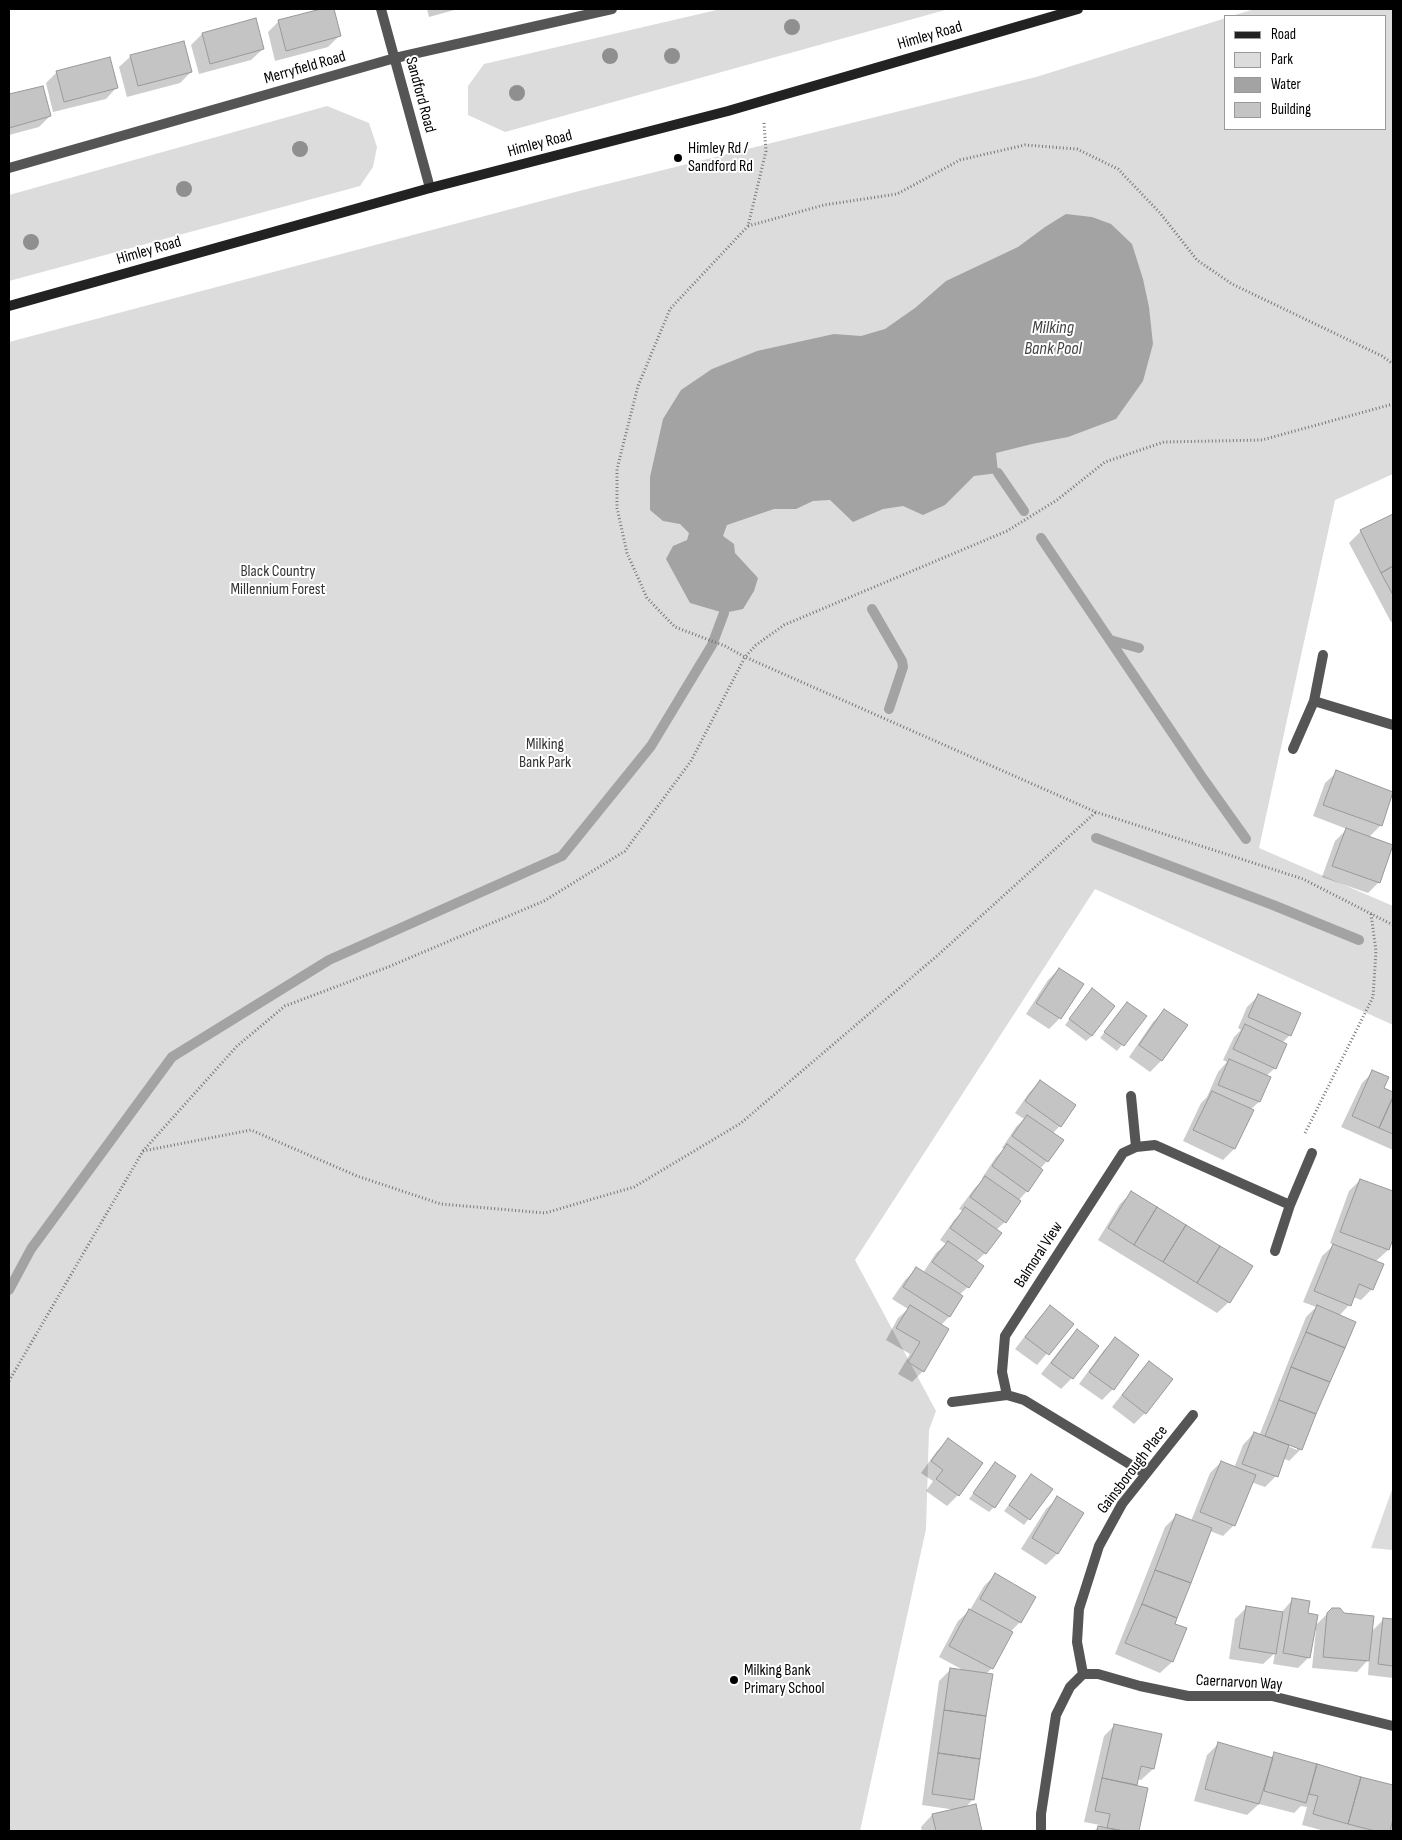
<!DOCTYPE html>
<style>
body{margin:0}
#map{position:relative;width:1402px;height:1840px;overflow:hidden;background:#fff;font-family:"Sofia Sans Condensed",sans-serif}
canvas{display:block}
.frame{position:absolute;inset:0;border:10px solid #000;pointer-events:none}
.legend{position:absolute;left:1224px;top:15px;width:162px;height:115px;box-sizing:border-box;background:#fff;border:1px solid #999;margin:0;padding:6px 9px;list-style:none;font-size:15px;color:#000}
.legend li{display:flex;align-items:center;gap:10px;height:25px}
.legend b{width:25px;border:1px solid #999}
</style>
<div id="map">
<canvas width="1402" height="1840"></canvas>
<div class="frame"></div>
<ul class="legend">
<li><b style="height:6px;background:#222"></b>Road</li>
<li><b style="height:14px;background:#dcdcdc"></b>Park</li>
<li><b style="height:14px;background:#a3a3a3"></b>Water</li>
<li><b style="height:14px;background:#c4c4c4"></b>Building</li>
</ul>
</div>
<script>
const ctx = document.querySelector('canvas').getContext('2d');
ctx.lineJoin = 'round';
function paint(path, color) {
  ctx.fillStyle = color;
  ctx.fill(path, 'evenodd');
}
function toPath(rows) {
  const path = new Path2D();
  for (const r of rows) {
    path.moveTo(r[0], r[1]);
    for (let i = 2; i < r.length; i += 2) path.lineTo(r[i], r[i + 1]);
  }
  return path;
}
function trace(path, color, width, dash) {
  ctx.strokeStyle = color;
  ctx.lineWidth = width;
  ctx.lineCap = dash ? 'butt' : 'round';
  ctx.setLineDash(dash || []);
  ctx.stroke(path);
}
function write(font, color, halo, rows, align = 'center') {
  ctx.font = font + ' "Sofia Sans Condensed",sans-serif';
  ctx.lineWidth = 4;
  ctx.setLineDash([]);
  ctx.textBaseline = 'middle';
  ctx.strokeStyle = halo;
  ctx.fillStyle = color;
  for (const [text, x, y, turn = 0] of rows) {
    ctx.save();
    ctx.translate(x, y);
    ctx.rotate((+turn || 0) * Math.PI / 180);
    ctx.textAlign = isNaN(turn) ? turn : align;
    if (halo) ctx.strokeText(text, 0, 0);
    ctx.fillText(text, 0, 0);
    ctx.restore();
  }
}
const green = toPath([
 [721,9,949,9,505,132,468,115,468,86,484,64],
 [1255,9,1393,9,1393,474,1335,500,1259,848,1393,906,1393,1025,1095,889,855,1260,936,1411,929,1430,926,1529,860,1831,9,1831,9,342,579,191,1036,77,1226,18,1226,129,1386,129,1386,16,1231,16],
 [327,106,369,123,377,147,373,167,360,186,9,281,9,195],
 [1393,1487,1393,1550,1371,1548]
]);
const water = toPath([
 [1066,214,1092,217,1111,224,1132,244,1143,279,1149,307,1153,344,1143,381,1116,419,1068,437,1032,444,996,453,998,473,974,476,945,505,923,515,903,506,883,509,853,522,830,500,813,501,796,509,774,509,727,525,723,536,734,544,735,553,758,578,754,591,743,609,724,613,690,603,666,559,673,546,687,540,689,533,680,524,663,521,650,510,650,477,663,419,681,390,712,369,757,351,834,334,861,336,885,329,915,308,946,281,1018,247,1045,227]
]);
const shadow = toPath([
 [326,9,332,9,339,36,328,47,275,61,268,32,279,21],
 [427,9,458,9,429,17],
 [202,34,263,49,251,60,199,74,191,45],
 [131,56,191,72,180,83,127,97,119,67],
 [57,72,117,87,106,99,53,112,46,83],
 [42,87,50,116,39,127,9,135,9,96],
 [1393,516,1393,621,1391,622,1349,543,1360,532],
 [1337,772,1393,793,1380,826,1369,837,1379,882,1368,893,1322,877,1335,841,1347,829,1313,816,1325,783],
 [1059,969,1060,1018,1049,1029,1026,1014,1048,980],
 [1092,990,1092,1036,1086,1041,1065,1025],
 [1258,996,1290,1035,1282,1043,1275,1068,1266,1076,1259,1102,1250,1110,1252,1111,1234,1149,1223,1160,1183,1141,1201,1103,1207,1097,1218,1072,1227,1062,1223,1060,1234,1037,1241,1030,1238,1028,1247,1007],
 [1122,1009,1145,1016,1117,1051,1100,1038],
 [1164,1011,1186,1026,1161,1061,1150,1072,1129,1057,1153,1022],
 [1373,1072,1382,1088,1393,1093,1393,1150,1341,1127,1362,1083],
 [1040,1081,1060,1126,1052,1134,1047,1161,1040,1169,1027,1191,1018,1201,1019,1202,1005,1222,996,1230,985,1253,976,1262,968,1287,959,1295,962,1297,949,1317,941,1325,923,1371,912,1382,898,1374,910,1354,886,1340,898,1318,908,1309,892,1299,905,1280,916,1269,923,1273,936,1253,946,1244,940,1240,954,1220,963,1211,959,1209,974,1189,983,1179,982,1178,996,1157,1004,1149,1002,1148,1016,1127,1024,1119,1015,1113,1029,1093],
 [1360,1180,1393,1192,1393,1236,1388,1250,1375,1262,1372,1289,1361,1300,1353,1297,1349,1305,1339,1316,1354,1322,1300,1450,1289,1461,1283,1458,1276,1476,1265,1487,1251,1482,1234,1525,1223,1536,1210,1531,1173,1624,1185,1629,1172,1662,1160,1673,1115,1654,1165,1527,1177,1515,1191,1521,1210,1473,1221,1462,1234,1468,1243,1445,1254,1433,1259,1436,1306,1317,1316,1307,1303,1302,1322,1256,1334,1245,1330,1243,1349,1191],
 [1283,1444,1297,1447,1297,1450],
 [1131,1193,1229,1302,1217,1313,1098,1240,1120,1204],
 [1050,1307,1072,1324,1037,1365,1015,1349,1039,1318],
 [1077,1331,1072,1378,1061,1389,1041,1374,1066,1342],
 [1115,1339,1113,1389,1102,1400,1079,1384,1104,1350],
 [1149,1362,1145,1413,1134,1424,1112,1407,1138,1374],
 [948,1440,958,1495,947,1506,926,1491,933,1481,921,1473,937,1451],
 [995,1463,994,1507,989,1512,969,1499],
 [1031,1476,1051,1489,1024,1525,1004,1511],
 [1058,1498,1082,1514,1057,1554,1046,1565,1021,1549,1046,1509],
 [995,1575,1020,1622,1010,1632,992,1668,986,1674,973,1799,965,1808,975,1805,981,1831,922,1831,921,1827,932,1815,956,1810,922,1805,939,1681,951,1669,965,1671,939,1657,958,1621,970,1610,984,1586],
 [1293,1599,1307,1614,1314,1627,1332,1609,1371,1632,1384,1619,1393,1620,1393,1678,1368,1675,1369,1659,1357,1672,1312,1668,1316,1630,1314,1630,1309,1657,1298,1668,1273,1664,1275,1653,1263,1664,1229,1659,1235,1619,1247,1607,1281,1613],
 [1115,1725,1153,1769,1141,1780,1137,1779,1135,1786,1146,1789,1137,1831,1094,1831,1100,1825,1084,1822,1104,1736],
 [1218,1744,1270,1758,1275,1754,1393,1787,1393,1831,1325,1831,1302,1825,1307,1807,1301,1806,1294,1813,1259,1804,1247,1815,1194,1801,1207,1755]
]);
const stream = toPath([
 [998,473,1024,511],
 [1041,538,1204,780,1246,839],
 [872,609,902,661,903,667,889,709],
 [1110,640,1139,648],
 [1096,838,1273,905,1359,940],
 [9,1290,31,1249,172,1057,329,960,562,856,651,746,712,645,724,613]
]);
const building = toPath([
 [321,9,334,9,341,36,286,51,278,20,321,9],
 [256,18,264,49,210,64,202,33,256,18],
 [184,41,192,72,138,86,130,55,184,41],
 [110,57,118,88,64,102,56,71,110,57],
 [43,86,51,116,9,128,9,94,43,86],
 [1393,514,1393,566,1381,573,1360,530,1393,514],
 [1393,566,1393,595,1381,573,1393,566],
 [1336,770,1393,792,1382,826,1323,805,1336,770],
 [1346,828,1393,845,1380,883,1332,866,1346,828],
 [1059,968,1084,984,1061,1019,1036,1003,1059,968],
 [1092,988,1115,1006,1092,1036,1069,1019,1092,988],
 [1258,994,1301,1013,1291,1036,1248,1017,1258,994],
 [1127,1002,1147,1016,1124,1046,1104,1032,1127,1002],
 [1164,1009,1188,1025,1162,1061,1139,1045,1164,1009],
 [1245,1024,1287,1044,1276,1069,1233,1049,1245,1024],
 [1229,1059,1271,1077,1260,1102,1218,1085,1229,1059],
 [1372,1070,1389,1077,1384,1088,1393,1092,1393,1097,1379,1128,1352,1116,1372,1070],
 [1040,1080,1076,1105,1061,1127,1025,1101,1040,1080],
 [1212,1091,1254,1110,1235,1149,1193,1130,1212,1091],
 [1393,1097,1393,1134,1379,1128,1393,1097],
 [1027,1115,1064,1140,1048,1162,1012,1136,1027,1115],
 [1007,1144,1043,1170,1028,1192,992,1166,1007,1144],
 [985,1176,1021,1201,1006,1223,970,1197,985,1176],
 [1360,1179,1393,1191,1393,1239,1389,1250,1340,1232,1360,1179],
 [1131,1191,1157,1207,1134,1245,1108,1228,1131,1191],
 [965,1207,1002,1233,986,1254,950,1228,965,1207],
 [1157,1207,1186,1225,1163,1262,1134,1245,1157,1207],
 [1186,1225,1220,1246,1197,1283,1163,1262,1186,1225],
 [948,1241,984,1266,969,1288,932,1262,948,1241],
 [1333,1244,1384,1264,1373,1290,1359,1284,1351,1306,1314,1291,1333,1244],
 [1220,1246,1253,1266,1230,1303,1197,1283,1220,1246],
 [916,1267,963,1296,950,1317,903,1287,916,1267],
 [910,1305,949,1329,924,1372,908,1362,920,1342,896,1328,910,1305],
 [1050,1305,1074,1324,1049,1355,1025,1337,1050,1305],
 [1317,1305,1356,1322,1345,1348,1306,1332,1317,1305],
 [1077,1329,1099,1346,1073,1379,1051,1363,1077,1329],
 [1306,1332,1345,1348,1330,1382,1291,1367,1306,1332],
 [1115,1337,1139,1355,1114,1390,1089,1372,1115,1337],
 [1149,1361,1173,1379,1146,1414,1122,1395,1149,1361],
 [1291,1367,1330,1382,1316,1414,1279,1400,1291,1367],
 [1279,1400,1316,1414,1302,1450,1265,1436,1279,1400],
 [1254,1432,1289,1445,1278,1477,1242,1464,1254,1432],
 [948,1438,983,1463,959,1496,936,1479,943,1470,931,1461,948,1438],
 [1221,1461,1256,1475,1235,1526,1200,1512,1221,1461],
 [995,1462,1016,1476,995,1508,973,1493,995,1462],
 [1031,1474,1053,1489,1030,1520,1009,1505,1031,1474],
 [1057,1496,1084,1513,1058,1554,1032,1538,1057,1496],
 [1176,1514,1212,1528,1191,1583,1155,1570,1176,1514],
 [1155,1570,1191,1583,1177,1618,1142,1604,1155,1570],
 [995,1573,1036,1597,1021,1623,980,1599,995,1573],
 [1292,1598,1310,1601,1308,1613,1318,1615,1310,1658,1283,1653,1292,1598],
 [1142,1604,1177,1618,1175,1624,1187,1628,1173,1662,1125,1643,1142,1604],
 [1246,1606,1283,1612,1276,1654,1239,1648,1246,1606],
 [1332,1608,1340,1608,1344,1613,1374,1616,1369,1661,1323,1657,1327,1613,1332,1608],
 [969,1609,1013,1632,993,1669,949,1646,969,1609],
 [1383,1618,1393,1619,1393,1666,1378,1664,1383,1618],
 [950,1668,993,1674,986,1716,944,1710,950,1668],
 [944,1710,986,1716,980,1759,938,1753,944,1710],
 [1114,1724,1162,1734,1154,1769,1141,1766,1137,1785,1102,1778,1114,1724],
 [1218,1742,1273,1758,1259,1804,1205,1789,1218,1742],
 [1274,1752,1317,1764,1306,1803,1264,1791,1274,1752],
 [938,1753,980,1759,974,1800,932,1794,938,1753],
 [1317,1764,1361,1777,1348,1824,1313,1814,1318,1796,1309,1794,1317,1764],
 [1361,1777,1393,1785,1393,1819,1390,1831,1375,1831,1348,1824,1361,1777],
 [1102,1778,1148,1788,1139,1831,1124,1831,1107,1828,1110,1814,1095,1811,1102,1778],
 [976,1804,982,1831,936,1831,932,1814,976,1804],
 [1098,1826,1107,1828,1124,1831,1097,1831,1098,1826]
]);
const path = toPath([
 [764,123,766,151,748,226,670,309,638,386,617,469,617,508,627,553,647,598,675,627,725,646,745,657,1096,812,1303,879,1393,925],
 [748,226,824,205,897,194,960,160,1025,145,1077,149,1118,169,1160,213,1197,260,1232,284,1382,356,1393,364],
 [1305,1133,1373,997,1376,951,1371,914],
 [143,1151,251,1130,357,1176,441,1204,545,1213,634,1187,741,1123,938,955,1096,812],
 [9,1381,143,1151,237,1046,285,1006,388,967,544,901,625,851,691,761,745,657,756,645,784,625,1007,531,1057,500,1105,462,1164,442,1262,440,1393,404]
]);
const minor = toPath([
 [381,9,430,188],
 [9,168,395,58,612,9],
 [1314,701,1393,725],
 [1293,749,1314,701,1323,655],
 [1131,1096,1136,1147],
 [1275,1251,1290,1205,1312,1153],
 [1007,1395,1002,1372,1005,1336,1123,1153,1136,1147,1155,1145,1290,1205],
 [952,1402,1007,1395,1024,1400,1146,1474],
 [1083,1674,1098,1674,1140,1686,1188,1696,1272,1696,1393,1726],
 [1083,1674,1077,1642,1079,1609,1099,1546,1122,1504,1193,1415],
 [1041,1831,1041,1814,1056,1715,1070,1687,1083,1674]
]);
const secondary = toPath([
 [9,306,430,188,728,111,1078,9]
]);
const trees = [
 [792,27],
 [610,56],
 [672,56],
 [517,93],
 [300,149],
 [184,189],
 [31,242]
];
const markers = [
 [678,158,5,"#000"],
 [734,1680,5,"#000"]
];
const streetNames = [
 ["Himley Road",930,36,-16],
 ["Merryfield Road",305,68,-16],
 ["Sandford Road",420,95,75],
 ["Himley Road",540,144,-15],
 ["Himley Road",149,251,-16],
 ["Balmoral View",1039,1255,-57],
 ["Gainsborough Place",1133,1470,-53],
 ["Caernarvon Way",1239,1683,3]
];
const poiNames = [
 ["Himley Rd /",688,149],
 ["Sandford Rd",688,167],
 ["Milking Bank",744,1671],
 ["Primary School",744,1689]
];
const parkNames = [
 ["Black Country",278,572],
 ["Millennium Forest",278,590],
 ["Milking",545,745],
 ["Bank Park",545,763]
];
const waterNames = [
 ["Milking",1053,328],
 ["Bank Pool",1053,349]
];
paint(green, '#dcdcdc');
paint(water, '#a3a3a3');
paint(shadow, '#0003');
trace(stream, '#a3a3a3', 10);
paint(building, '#c4c4c4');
trace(building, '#999', 1);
trace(path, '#777', 3, [1, 2.5]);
trace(minor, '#555', 10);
trace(secondary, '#222', 10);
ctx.fillStyle = '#8f8f8f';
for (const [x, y] of trees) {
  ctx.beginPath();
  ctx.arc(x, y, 8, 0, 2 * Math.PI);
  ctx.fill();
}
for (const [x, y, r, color] of markers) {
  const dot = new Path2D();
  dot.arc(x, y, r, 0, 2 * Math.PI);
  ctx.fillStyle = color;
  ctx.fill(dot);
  trace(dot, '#fff', 2);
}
write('16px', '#000', '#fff', streetNames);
write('16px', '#000', '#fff', poiNames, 'left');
write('16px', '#333', '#fff', parkNames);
write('italic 18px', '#444', '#fff', waterNames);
</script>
